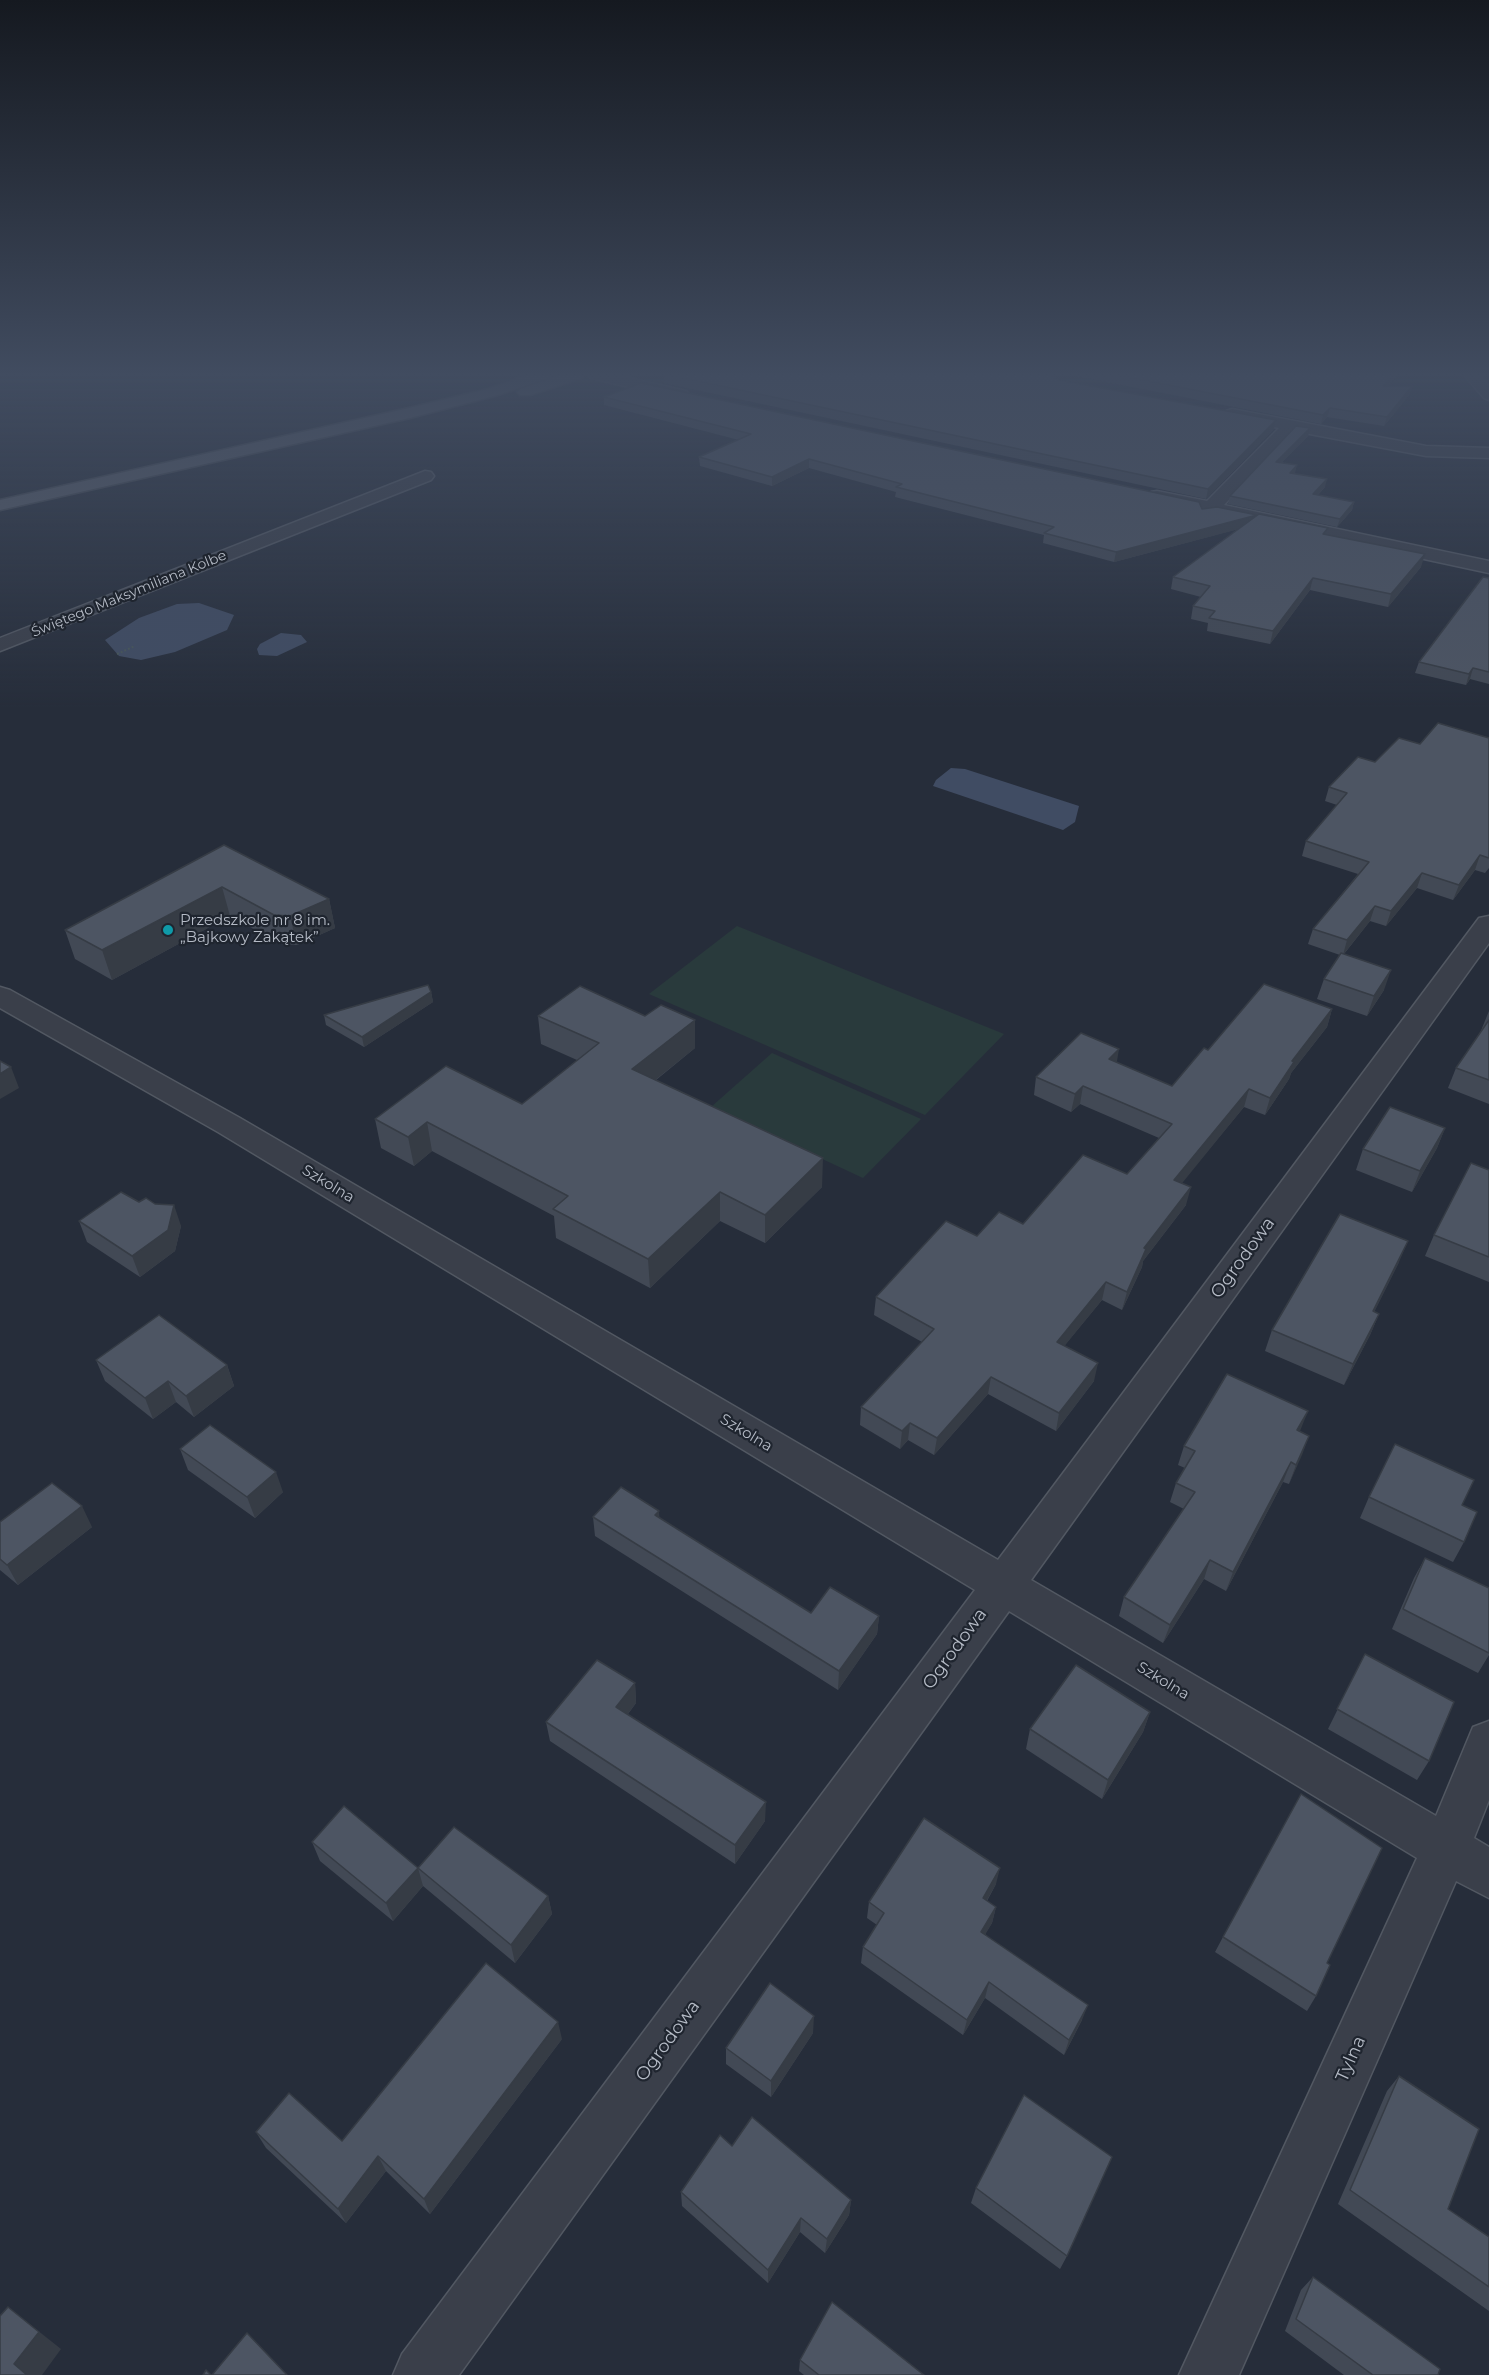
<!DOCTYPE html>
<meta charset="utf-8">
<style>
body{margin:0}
canvas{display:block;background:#262d3a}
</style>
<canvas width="1489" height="2375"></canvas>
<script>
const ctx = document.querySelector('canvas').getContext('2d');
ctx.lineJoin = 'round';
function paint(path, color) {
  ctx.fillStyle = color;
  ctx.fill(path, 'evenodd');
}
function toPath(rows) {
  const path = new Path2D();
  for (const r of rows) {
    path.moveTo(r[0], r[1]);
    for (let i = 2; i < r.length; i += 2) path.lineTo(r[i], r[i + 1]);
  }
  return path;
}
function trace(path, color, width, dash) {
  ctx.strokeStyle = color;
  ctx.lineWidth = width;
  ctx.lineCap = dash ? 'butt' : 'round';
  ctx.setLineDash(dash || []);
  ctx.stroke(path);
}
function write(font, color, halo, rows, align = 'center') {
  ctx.font = font + ' Montserrat,sans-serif';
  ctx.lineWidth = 4.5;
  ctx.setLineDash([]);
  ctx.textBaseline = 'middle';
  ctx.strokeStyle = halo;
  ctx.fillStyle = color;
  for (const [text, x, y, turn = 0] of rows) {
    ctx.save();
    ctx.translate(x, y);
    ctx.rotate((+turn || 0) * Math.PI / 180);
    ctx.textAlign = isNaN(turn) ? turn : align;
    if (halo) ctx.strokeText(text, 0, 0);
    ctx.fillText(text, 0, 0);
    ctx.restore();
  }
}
const green = toPath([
 [737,926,1004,1034,925,1115,649,994],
 [772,1053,921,1119,863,1178,711,1107]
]);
const water = toPath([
 [199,603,234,615,227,630,175,652,141,660,119,656,105,640,139,618,177,604],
 [281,633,301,635,307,642,277,656,259,655,257,649,260,644],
 [951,768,965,769,1079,806,1075,822,1063,830,933,786,936,780]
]);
const path = toPath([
 [117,654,135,646]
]);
const minor = toPath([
 [588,375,617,375,686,391,689,394,681,399,590,378,588,375],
 [1464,375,1479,375,1489,386,1489,400,1484,398,1464,375],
 [1232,409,1426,446,1489,448,1489,458,1426,456,1294,431,1224,505,1489,561,1489,573,1215,514,1207,517,1201,516,1199,510,1151,500,1148,496,1151,492,1157,491,1207,501,1279,428,1226,417,1224,414,1226,411,1232,409],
 [425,471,431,472,434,476,431,480,0,651,0,638,425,471],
 [1489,916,1489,943,1031,1580,1436,1816,1473,1727,1489,1721,1489,1800,1474,1838,1489,1847,1489,1898,1456,1881,1239,2375,1179,2375,1417,1858,1009,1611,459,2375,393,2375,402,2354,975,1590,218,1132,0,1008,0,987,10,990,240,1118,998,1560,1479,918,1489,916]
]);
const major = toPath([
 [528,375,551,375,549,378,498,395,410,418,0,510,0,500,409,408,488,389,528,375],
 [561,375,584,375,582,378,530,395,520,395,517,392,520,389,561,375]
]);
const wall = toPath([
 [664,375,1050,375,1058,380,1276,420,1274,429,1206,499,664,383],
 [1071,375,1398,375,1388,386,1412,386,1409,395,1384,426,1327,417,1321,424],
 [604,397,1202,509,1327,535,1421,567,1388,607,1310,590,1270,644,1207,631,1208,623,1191,619,1193,606,1201,597,1171,589,1173,577,1238,529,1114,562,1043,543,1044,535,895,497,896,492,809,468,772,486,700,466,699,457,739,440,604,405],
 [1310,428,1308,436,1282,462,1295,473,1294,474,1325,487,1318,495,1354,502,1352,510,1337,527,1228,504,1230,496],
 [1489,578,1489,684,1470,679,1466,685,1415,673,1419,662],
 [1489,738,1489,868,1485,873,1475,870,1453,900,1417,888,1386,926,1370,921,1344,954,1384,990,1367,1016,1317,999,1324,979,1340,955,1308,944,1313,929,1358,874,1302,856,1306,841,1337,805,1325,801,1329,787,1375,762,1420,744],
 [224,845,329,899,335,928,297,945,281,944,230,916,112,980,75,959,65,930],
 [431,992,433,1002,364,1047,326,1025,324,1015],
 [1332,1009,1327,1027,1291,1073,1289,1079,1265,1115,1244,1107,1181,1183,1186,1205,1143,1261,1142,1267,1122,1310,1102,1300,1064,1346,1094,1381,1056,1431,988,1394,934,1455,908,1440,900,1449,860,1425,861,1407,922,1342,874,1315,876,1297,977,1236,1023,1224,1127,1174,1159,1138,1080,1104,1071,1112,1034,1095,1036,1077,1117,1063,1172,1086,1208,1050],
 [1489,1011,1489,1104,1448,1088,1456,1068,1480,1033],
 [538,1016,695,1048,656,1080,822,1187,765,1243,720,1221,650,1288,556,1238,554,1216,432,1151,414,1166,381,1148,375,1119,522,1104,577,1060,541,1044],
 [1445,1128,1437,1148,1412,1192,1356,1170,1363,1149],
 [1489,1170,1489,1282,1425,1256,1434,1235],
 [139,1202,155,1204,181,1226,175,1251,140,1277,87,1242,79,1221],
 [1399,1262,1374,1312,1379,1314,1370,1335,1344,1385,1265,1351,1272,1330],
 [96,1360,227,1365,234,1386,194,1417,176,1402,153,1419,105,1381],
 [1300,1432,1309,1436,1289,1484,1283,1482,1226,1591,1204,1579,1163,1643,1119,1616,1124,1597,1184,1509,1170,1502,1176,1483,1185,1468,1178,1465,1184,1446],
 [180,1449,283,1492,255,1518,188,1470],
 [1369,1497,1462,1505,1464,1542,1453,1562,1360,1518],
 [593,1517,659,1518,811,1613,879,1616,877,1634,838,1690,595,1536],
 [0,1522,92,1527,18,1585,0,1570],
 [1425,1558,1489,1588,1489,1655,1478,1673,1392,1629,1414,1578],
 [1365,1654,1429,1761,1417,1780,1328,1729],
 [635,1683,636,1703,628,1714,765,1821,735,1864,550,1741,546,1722],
 [1150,1712,1143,1732,1102,1799,1026,1749,1030,1729],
 [312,1842,418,1868,548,1896,552,1914,515,1963,423,1886,393,1921,320,1861],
 [996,1884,987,1901,996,1907,992,1923,985,1934,1082,2020,1064,2055,985,1998,963,2035,861,1963,863,1947,877,1925,867,1918,869,1902],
 [1223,1937,1327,1963,1316,1996,1307,2011,1215,1952],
 [813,2033,771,2097,726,2064,726,2048],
 [562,2039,430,2214,386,2171,346,2223,266,2148,256,2132,342,2141],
 [1399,2076,1448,2209,1489,2237,1489,2311,1338,2204,1387,2091],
 [732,2146,851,2200,849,2215,825,2253,800,2232,768,2283,682,2206,681,2192],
 [976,2188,1067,2256,1060,2269,971,2203],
 [1313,2277,1438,2375,1344,2375,1285,2331,1301,2290],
 [800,2360,924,2375,804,2375,799,2371]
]);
const shadedWall = toPath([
 [1392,375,1398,375,1381,395,1383,386],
 [1412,386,1409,395,1384,426,1387,417],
 [1330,408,1327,417,1321,424,1323,415],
 [1276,420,1274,429,1206,499,1208,489],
 [1310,428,1308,436,1275,469,1276,462],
 [809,459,809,468,772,486,772,477],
 [1297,465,1295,473,1288,481,1290,473],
 [1327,479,1325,487,1311,502,1313,494],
 [1354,502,1352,510,1337,527,1340,519],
 [1257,515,1254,525,1114,562,1116,552],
 [1425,554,1421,567,1388,607,1391,594],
 [1313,578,1310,590,1270,644,1273,631],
 [1473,668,1470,679,1466,685,1469,674],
 [1480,855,1475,870,1453,900,1459,885],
 [1422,873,1417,888,1386,926,1391,911],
 [222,887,230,916,112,980,102,950],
 [329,899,335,928,297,945,290,916],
 [1375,906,1370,921,1343,955,1347,940],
 [1391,970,1384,990,1367,1016,1374,996],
 [431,992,433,1002,364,1047,362,1037],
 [1332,1009,1327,1027,1291,1073,1289,1079,1265,1115,1270,1098,1292,1061],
 [695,1020,695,1048,634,1097,632,1069],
 [1119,1049,1116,1067,1109,1059],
 [11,1067,19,1088,0,1099,0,1074],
 [1083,1086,1080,1104,1071,1112,1075,1094],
 [1249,1089,1244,1107,1170,1198,1174,1180],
 [427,1122,432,1151,414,1166,408,1137],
 [1445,1128,1437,1148,1412,1192,1420,1171],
 [823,1158,822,1187,765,1243,765,1215],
 [1191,1187,1186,1205,1143,1261,1142,1267,1122,1310,1127,1292,1144,1248],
 [720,1192,720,1221,650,1288,648,1259],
 [174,1205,181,1226,175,1251,140,1277,132,1256],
 [1408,1241,1399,1262,1364,1332,1373,1311],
 [1106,1282,1102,1300,1053,1360,1057,1342],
 [1379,1314,1370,1335,1344,1385,1353,1364],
 [1098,1363,1094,1381,1056,1431,1059,1413],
 [227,1365,234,1386,194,1417,186,1396],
 [991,1377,988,1394,934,1455,937,1438],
 [168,1381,176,1402,153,1419,145,1398],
 [1308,1411,1300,1431,1289,1450,1297,1430],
 [910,1423,908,1440,900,1449,902,1431],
 [1309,1436,1302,1455,1289,1484,1296,1465],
 [1291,1462,1283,1482,1226,1591,1233,1572],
 [276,1472,283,1492,255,1518,247,1497],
 [82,1506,92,1527,18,1585,7,1565],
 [659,1511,660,1529,655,1515],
 [1210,1560,1204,1579,1163,1643,1170,1625],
 [879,1616,877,1634,838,1690,839,1671],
 [635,1683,636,1703,618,1727,616,1707],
 [1150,1712,1143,1732,1102,1799,1108,1780],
 [766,1802,765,1821,735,1864,735,1845],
 [418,1868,423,1886,393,1921,386,1903],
 [1000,1868,996,1884,979,1914,983,1898],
 [548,1896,552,1914,515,1963,511,1945],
 [996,1907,992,1923,978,1947,981,1932],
 [989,1982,985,1998,963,2035,967,2020],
 [1088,2005,1082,2020,1064,2055,1069,2040],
 [814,2016,813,2033,771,2097,771,2081],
 [558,2022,562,2039,430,2214,424,2199],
 [378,2156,386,2171,346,2223,338,2209],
 [851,2200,849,2215,825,2253,827,2239],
 [801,2218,800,2232,768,2283,768,2270],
 [8,2307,61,2349,42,2375,27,2375,14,2364]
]);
const building = toPath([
 [669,375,1050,375,1058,380,1276,420,1208,489,669,375],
 [1117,375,1392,375,1383,386,1412,386,1387,417,1330,408,1323,415,1117,375],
 [641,383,1199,502,1202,509,1217,507,1257,515,1116,552,1044,533,1054,527,896,487,902,484,809,459,772,477,699,457,751,434,604,397,641,383],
 [1296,426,1310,428,1276,462,1297,465,1290,473,1327,479,1313,494,1354,502,1340,519,1230,496,1296,426],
 [1259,514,1328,528,1323,534,1425,554,1391,594,1313,578,1273,631,1209,618,1215,611,1193,606,1210,586,1173,577,1259,514],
 [1483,577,1489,578,1489,672,1473,668,1469,674,1419,662,1483,577],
 [1438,723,1489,738,1489,858,1480,855,1459,885,1422,873,1391,911,1375,906,1347,940,1313,929,1369,862,1306,841,1347,793,1329,787,1358,757,1375,762,1399,738,1420,744,1438,723],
 [224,845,329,899,290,916,274,915,222,887,102,950,65,930,224,845],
 [1341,953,1391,970,1374,996,1324,979,1341,953],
 [1264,984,1332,1009,1292,1061,1294,1062,1270,1098,1249,1089,1174,1180,1191,1187,1144,1248,1146,1249,1127,1292,1106,1282,1057,1342,1098,1363,1059,1413,991,1377,937,1438,910,1423,902,1431,861,1407,934,1329,876,1297,946,1221,977,1236,999,1212,1023,1224,1083,1155,1127,1174,1172,1124,1083,1086,1075,1094,1036,1077,1081,1033,1119,1049,1109,1059,1172,1086,1204,1048,1208,1050,1264,984],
 [428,985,431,992,362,1037,324,1015,428,985],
 [580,986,645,1016,661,1005,695,1020,632,1069,823,1158,765,1215,720,1192,648,1259,553,1209,568,1196,427,1122,408,1137,375,1119,446,1066,522,1104,599,1043,538,1016,580,986],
 [1489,1020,1489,1080,1456,1068,1489,1020],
 [0,1061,11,1067,0,1074,0,1061],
 [1390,1107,1445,1128,1420,1171,1363,1149,1390,1107],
 [1471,1163,1489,1170,1489,1257,1434,1235,1471,1163],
 [121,1192,139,1202,146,1198,155,1204,174,1205,168,1230,132,1256,79,1221,121,1192],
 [1340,1214,1408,1241,1373,1311,1379,1314,1353,1364,1272,1330,1340,1214],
 [159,1315,227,1365,186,1396,168,1381,145,1398,96,1360,159,1315],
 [1227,1374,1308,1411,1297,1430,1309,1436,1296,1465,1291,1462,1233,1572,1210,1560,1170,1625,1124,1597,1195,1492,1176,1483,1195,1451,1184,1446,1227,1374],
 [210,1425,276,1472,247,1497,180,1449,210,1425],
 [1395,1444,1474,1480,1462,1505,1477,1512,1464,1542,1369,1497,1395,1444],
 [52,1483,82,1506,7,1565,0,1559,0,1522,52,1483],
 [621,1487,659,1511,655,1515,811,1613,830,1587,879,1616,839,1671,593,1517,621,1487],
 [1425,1558,1489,1588,1489,1653,1403,1609,1425,1558],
 [1365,1654,1454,1702,1429,1761,1337,1709,1365,1654],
 [597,1660,635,1683,616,1707,766,1802,735,1845,546,1722,597,1660],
 [1076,1665,1150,1712,1108,1780,1030,1729,1076,1665],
 [1301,1794,1382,1848,1327,1963,1330,1965,1316,1996,1223,1937,1301,1794],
 [344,1806,418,1868,386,1903,312,1842,344,1806],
 [924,1818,1000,1868,983,1898,996,1907,981,1932,1088,2005,1069,2040,989,1982,967,2020,863,1947,884,1913,869,1902,924,1818],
 [454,1827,548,1896,511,1945,418,1868,454,1827],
 [486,1963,558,2022,424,2199,378,2156,338,2209,256,2132,289,2093,342,2141,486,1963],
 [770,1983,814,2016,771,2081,726,2048,770,1983],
 [1399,2076,1479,2129,1448,2209,1489,2237,1489,2287,1350,2190,1399,2076],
 [1024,2095,1112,2157,1067,2256,976,2188,1024,2095],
 [752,2117,851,2200,827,2239,801,2218,768,2270,681,2192,720,2135,732,2146,752,2117],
 [1313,2277,1440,2369,1438,2375,1373,2375,1296,2319,1313,2277],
 [832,2302,924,2375,819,2375,800,2360,832,2302],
 [8,2307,39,2332,14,2364,27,2375,0,2375,0,2316,8,2307],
 [247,2333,287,2375,212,2375,247,2333],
 [206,2370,211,2375,203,2375,206,2370]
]);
const markers = [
 [168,930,6,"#0f9aa8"]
];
const farStreetnames = [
 ["Świętego Maksymiliana Kolbe",129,594,-22]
];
const poiNames = [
 ["Przedszkole nr 8 im.",180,921],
 ["„Bajkowy Zakątek”",180,938]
];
const streetNames = [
 ["Szkolna",328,1184,31],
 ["Szkolna",746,1433,31],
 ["Szkolna",1163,1681,31]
];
const nearStreetnames = [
 ["Ogrodowa",1243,1258,-54],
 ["Ogrodowa",955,1649,-54],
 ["Ogrodowa",668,2041,-54],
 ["Tylna",1351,2059,-66]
];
paint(green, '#293a3c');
paint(water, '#404c63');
trace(minor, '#525862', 3);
trace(major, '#434953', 3);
trace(path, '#48575a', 2, [2, 2]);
paint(minor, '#3a3f4a');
paint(major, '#585e6a');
paint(wall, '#424955');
paint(shadedWall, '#363c45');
paint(building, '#4d5563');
trace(building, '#363c45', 1.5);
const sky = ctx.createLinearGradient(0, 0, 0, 708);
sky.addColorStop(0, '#151920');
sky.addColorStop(0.53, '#414c60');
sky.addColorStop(1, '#414c6000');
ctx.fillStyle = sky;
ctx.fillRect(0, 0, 1489, 708);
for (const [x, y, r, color] of markers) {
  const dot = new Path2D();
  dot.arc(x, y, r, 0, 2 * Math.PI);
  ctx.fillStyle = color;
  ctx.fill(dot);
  trace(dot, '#1f252f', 2);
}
write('14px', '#b5bbc6', '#1f252f', farStreetnames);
write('15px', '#b5bbc6', '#1f252f', poiNames, 'left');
write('15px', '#b5bbc6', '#1f252f', streetNames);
write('18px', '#b5bbc6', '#1f252f', nearStreetnames);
</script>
